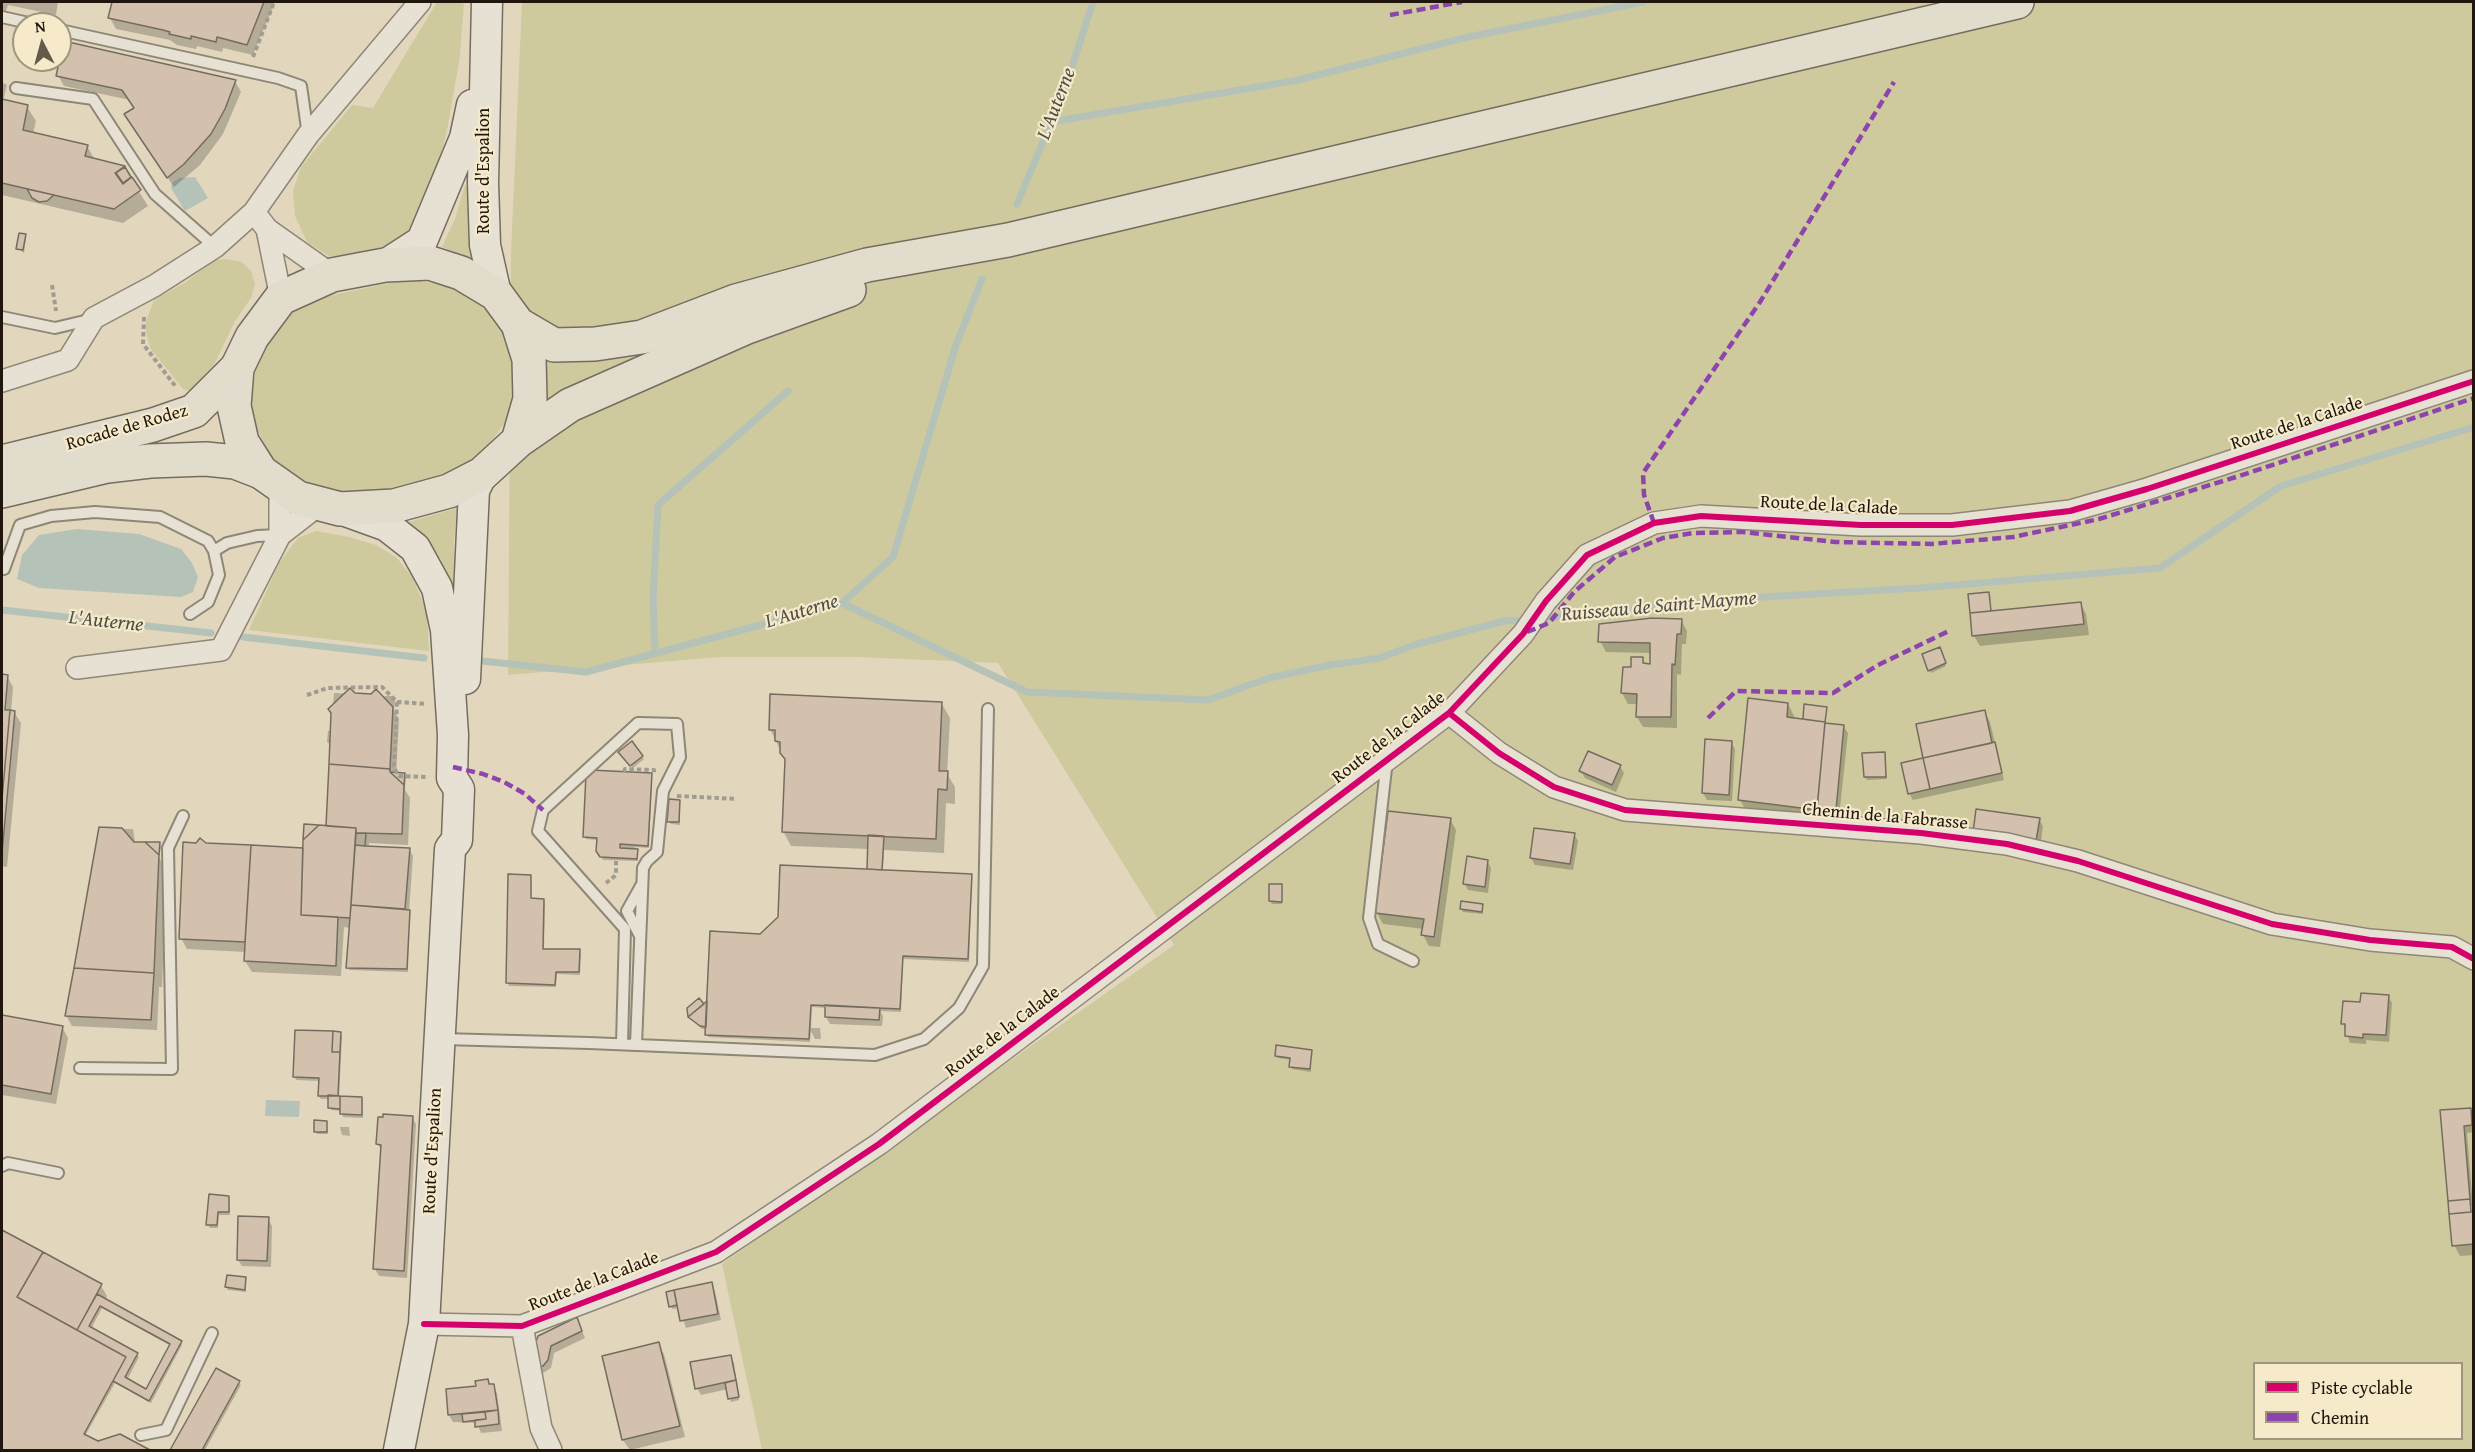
<!DOCTYPE html>
<style>
body{margin:0}
#map{position:relative;width:2475px;height:1452px;overflow:hidden;background:#e2d7bc;font-family:"Gentium Book Plus",serif}
canvas{display:block}
.frame{position:absolute;inset:0;border:3px solid #20160d;pointer-events:none}
.legend{position:absolute;left:2253px;top:1362px;width:210px;height:78px;box-sizing:border-box;background:#f6eaca;border:2px solid #a0957e;margin:0;padding:8px 10px;list-style:none;font-size:18px;color:#20160d}
.legend li{display:flex;align-items:center;gap:12px;height:30px}
.legend b{width:30px;border:2px solid #a0957e}
.north{position:absolute;left:12px;top:12px;width:60px;height:60px;box-sizing:border-box;background:#f6eaca;border:2px solid #a0957e;border-radius:50%;rotate:354deg;font-size:16px;font-weight:700;line-height:24px;text-align:center;color:#20160d}
.north::after{content:'';display:block;margin:auto;width:21px;height:27px;background:#645a4a;clip-path:polygon(50% 0,100% 100%,50% 72%,0 100%)}
</style>
<div id="map">
<canvas width="2475" height="1452"></canvas>
<div class="frame"></div>
<ul class="legend">
<li><b style="height:8px;background:#d6006c"></b>Piste cyclable</li>
<li><b style="height:8px;background:#8e44ad"></b>Chemin</li>
</ul>
<div class="north">N</div>
</div>
<script>
const ctx = document.querySelector('canvas').getContext('2d');
ctx.lineJoin = 'round';
function paint(path, color) {
  ctx.fillStyle = color;
  ctx.fill(path, 'evenodd');
}
function toPath(rows) {
  const path = new Path2D();
  for (const r of rows) {
    path.moveTo(r[0], r[1]);
    for (let i = 2; i < r.length; i += 2) path.lineTo(r[i], r[i + 1]);
  }
  return path;
}
function trace(path, color, width, dash) {
  ctx.strokeStyle = color;
  ctx.lineWidth = width;
  ctx.lineCap = dash ? 'butt' : 'round';
  ctx.setLineDash(dash || []);
  ctx.stroke(path);
}
function write(font, color, halo, rows, align = 'center') {
  ctx.font = font + ' "Gentium Book Plus",serif';
  ctx.lineWidth = 4.5;
  ctx.setLineDash([]);
  ctx.textBaseline = 'middle';
  ctx.strokeStyle = halo;
  ctx.fillStyle = color;
  for (const [text, x, y, turn = 0] of rows) {
    ctx.save();
    ctx.translate(x, y);
    ctx.rotate((+turn || 0) * Math.PI / 180);
    ctx.textAlign = isNaN(turn) ? turn : align;
    if (halo) ctx.strokeText(text, 0, 0);
    ctx.fillText(text, 0, 0);
    ctx.restore();
  }
}
const green = toPath([
 [437,2,464,2,460,56,448,125,434,187,413,229,386,246,350,255,329,256,307,242,295,216,293,191,301,167,352,105,373,108],
 [522,2,2473,2,2473,1450,762,1450,722,1264,1174,945,998,663,857,657,719,657,508,675,510,415,488,446,468,465,453,472,360,496,331,494,299,482,273,459,254,424,251,392,258,360,270,337,291,313,314,299,408,279,448,286,476,300,497,319,510,349,511,253],
 [2254,1364,2462,1364,2462,1438,2254,1438],
 [465,185,472,188,475,260,442,247,455,219],
 [225,259,242,262,251,271,255,284,251,298,235,321,214,365,190,391,183,389,150,348,145,327,147,319,154,300,186,282,214,260],
 [457,508,454,543,455,590,451,591,402,524],
 [316,531,349,537,376,545,397,558,413,578,427,613,429,651,249,630,279,563,298,538]
]);
const water = toPath([
 [195,177,208,198,185,211,171,188,172,183,179,178],
 [77,529,139,534,181,549,192,563,198,577,193,592,181,597,39,588,17,579,22,555,39,535],
 [266,1100,300,1101,299,1117,265,1116]
]);
const shadow = toPath([
 [2,2,58,2,56,15,8,5,6,11,2,10],
 [113,2,275,2,253,55,223,48,222,52,197,46,196,49,177,45,170,40,116,29,110,18],
 [58,75,235,81,241,92,223,134,200,165,174,187,132,125,135,109,130,100,64,86],
 [2,82,7,85,3,101,27,107,36,121,33,134,87,146,95,160,124,168,148,206,123,223,2,195],
 [25,235,26,238,24,253,18,249],
 [1988,593,1992,613,2080,603,2086,614,2089,635,1980,646,1974,636],
 [1681,620,1687,631,1686,644,1682,644,1681,675,1677,674,1677,728,1643,727,1637,717,1638,704,1628,704,1622,693,1633,669,1642,658,1646,665,1651,665,1652,653,1606,652,1600,641],
 [1940,652,1946,666,1931,673,1929,670],
 [2,676,7,676,13,687,11,712,14,712,21,723,7,867,2,866],
 [334,693,355,694,388,702,384,696,393,696,395,699,394,711,399,719,396,774,404,774,406,777,405,790,410,798,408,845,369,843,369,847,409,849,413,856,409,911,408,972,349,970,347,967,350,928,344,927,341,976,252,972,245,961,246,952,187,949,181,938,205,844,305,849,327,828,331,745,327,742,328,731,331,731],
 [942,704,950,718,947,774,955,787,955,804,946,803,944,853,884,850,883,871,971,876,972,879,969,962,903,959,901,1012,880,1011,883,1016,882,1026,830,1024,826,1017,827,1008,812,1007,811,1028,820,1028,821,1039,815,1039,811,1031,810,1042,708,1037,707,1029,702,1029,692,1020,761,935,868,871,869,849,791,846,783,831,786,762,770,729],
 [1788,704,1796,720,1806,721,1804,719,1826,708,1826,725,1844,727,1848,733,1839,817,1748,814,1740,800],
 [1984,711,1990,722,2004,780,1913,800,1909,793,1926,759],
 [1731,742,1735,749,1732,801,1707,800,1703,793],
 [1884,754,1887,779,1867,780,1865,777],
 [622,756,642,756,644,759,633,768],
 [1620,766,1624,773,1616,792,1585,778,1581,771],
 [651,775,652,778,649,848,635,847,638,853,638,861,603,860,598,851,598,840,586,839,584,836],
 [680,802,680,825,671,824,669,821],
 [1450,819,1456,830,1440,947,1429,946,1423,935,1424,929,1383,924,1377,913],
 [2039,819,2043,826,2040,848,1979,839],
 [100,829,133,829,135,843,159,843,161,846,160,854,158,850,155,851,167,871,162,987,159,987,157,1030,72,1026,66,1015],
 [1574,834,1578,841,1573,870,1535,865,1531,858],
 [1487,861,1491,868,1488,893,1468,890,1464,883],
 [530,876,531,900,543,900,545,903,544,950,579,951,581,954,580,975,557,974,556,987,509,986,508,983],
 [1281,886,1282,904,1272,904,1270,901],
 [1482,905,1483,914,1463,912,1461,909],
 [2388,996,2392,1003,2389,1042,2366,1040,2366,1044,2350,1043,2343,1023,2362,1004],
 [2,1017,62,1027,68,1038,56,1104,2,1095],
 [340,1034,342,1036,339,1097,362,1098,363,1118,343,1117,341,1111,331,1110,330,1099,321,1099,319,1096,320,1081,296,1080,295,1077],
 [1311,1051,1311,1072,1292,1069,1292,1060,1278,1058,1276,1055],
 [2470,1109,2474,1114,2474,1132,2467,1133,2473,1206,2471,1206,2471,1213,2474,1213,2474,1255,2460,1256,2454,1245,2441,1111],
 [412,1117,416,1124,407,1278,379,1276,375,1269,382,1152,378,1144],
 [326,1122,328,1134,317,1134,315,1131],
 [340,1127,349,1127,350,1136,342,1135],
 [228,1198,230,1215,219,1215,218,1228,210,1228,208,1225],
 [268,1219,272,1226,271,1267,242,1266,238,1260],
 [2,1231,101,1286,107,1296,105,1300,181,1342,182,1345,151,1403,115,1383,85,1436,98,1443,120,1436,147,1450,2,1450],
 [102,1308,171,1346,146,1391,127,1380,139,1357,137,1354,91,1329],
 [245,1278,246,1292,228,1290,226,1287],
 [711,1284,715,1291,721,1320,686,1328,679,1308,672,1309,671,1306],
 [577,1319,585,1338,554,1353,551,1368,540,1375,533,1355],
 [658,1344,664,1354,685,1437,630,1450,623,1440],
 [730,1356,734,1363,739,1400,731,1402,728,1389,701,1395,697,1388],
 [217,1370,241,1385,205,1450,172,1450],
 [490,1386,493,1386,497,1393,502,1431,481,1433,477,1423,453,1422,449,1415]
]);
const stream = toPath([
 [1051,122,1298,80,1468,37,1643,2],
 [1017,204,1063,94,1093,2],
 [842,603,1027,692,1208,700,1269,678,1330,665,1380,658,1414,645,1504,621,1527,620],
 [2,610,211,633],
 [1539,619,1746,598,1919,588,2160,568,2281,486,2474,427],
 [243,637,424,658],
 [655,653,653,598,658,505,788,391],
 [482,661,586,672,842,603,893,557,956,345,982,279]
]);
const building = toPath([
 [112,2,264,2,247,45,217,37,216,42,191,36,191,39,169,34,170,32,163,30,108,18,112,2],
 [64,41,236,80,225,109,211,134,184,164,167,178,124,114,134,108,122,90,56,76,64,41],
 [2,99,28,105,23,130,88,145,85,156,125,166,115,173,123,184,132,177,141,190,114,209,2,183,2,99],
 [125,167,131,177,123,183,116,173,125,167],
 [27,189,54,195,47,201,39,202,32,198,27,189],
 [19,233,26,234,23,250,16,249,19,233],
 [1989,592,1991,611,1970,613,1968,594,1989,592],
 [2081,602,2084,624,1972,636,1970,613,2081,602],
 [1652,618,1682,619,1681,634,1677,634,1675,665,1672,664,1671,717,1636,717,1637,694,1621,693,1623,667,1631,667,1631,657,1643,657,1643,663,1650,664,1650,643,1598,642,1599,624,1652,618],
 [1940,647,1946,663,1928,671,1922,654,1940,647],
 [2,674,8,675,5,710,10,710,2,799,2,674],
 [350,688,355,693,371,694,376,689,393,707,390,769,329,764,331,713,328,709,350,688],
 [770,694,942,702,939,771,948,771,947,790,938,789,936,839,782,832,785,759,780,753,780,742,775,741,775,730,769,730,770,694],
 [1748,698,1788,703,1787,717,1825,722,1817,810,1738,800,1748,698],
 [1804,704,1827,707,1825,722,1803,719,1804,704],
 [10,710,15,711,2,853,2,799,10,710],
 [1985,710,1992,743,1923,758,1916,724,1985,710],
 [1825,723,1844,725,1836,810,1817,808,1825,723],
 [1705,739,1732,741,1729,795,1702,793,1705,739],
 [632,741,643,756,630,766,618,752,632,741],
 [1995,742,2002,773,1930,789,1923,758,1995,742],
 [1588,751,1621,765,1612,785,1579,771,1588,751],
 [1885,752,1886,777,1864,777,1862,753,1885,752],
 [1923,758,1930,789,1908,794,1901,763,1923,758],
 [329,764,390,769,390,772,404,785,402,834,356,833,356,828,326,826,329,764],
 [590,770,652,773,648,846,620,844,620,848,638,849,637,859,600,857,596,851,597,838,583,837,586,774,590,770],
 [390,772,405,773,404,785,390,772],
 [669,799,680,800,679,822,667,822,669,799],
 [1976,809,2040,818,2036,841,1973,833,1976,809],
 [1388,811,1451,818,1434,937,1421,935,1424,919,1375,913,1388,811],
 [304,824,319,825,303,840,304,824],
 [319,825,356,828,350,918,301,915,303,840,319,825],
 [99,827,122,828,134,842,145,842,159,855,154,973,74,968,99,827],
 [1534,828,1575,833,1570,864,1530,858,1534,828],
 [356,833,366,833,365,846,410,848,405,909,351,905,356,833],
 [356,833,366,833,365,846,355,845,356,833],
 [868,835,884,836,882,870,867,869,868,835],
 [200,838,206,843,251,845,245,942,179,939,183,842,196,843,200,838],
 [145,842,160,842,159,855,145,842],
 [251,845,303,848,301,915,338,917,336,966,244,961,251,845],
 [1467,856,1488,860,1485,887,1463,884,1467,856],
 [780,865,972,874,968,959,903,956,900,1009,811,1005,809,1039,705,1035,710,931,760,934,778,917,780,865],
 [508,874,531,875,531,898,544,899,543,949,580,949,579,972,556,972,555,985,506,983,508,874],
 [1269,884,1282,884,1282,902,1269,901,1269,884],
 [1461,901,1483,904,1482,912,1460,909,1461,901],
 [351,905,410,910,407,969,346,968,351,905],
 [74,968,154,973,151,1020,65,1016,74,968],
 [2361,993,2389,995,2386,1035,2363,1034,2363,1038,2345,1036,2345,1024,2341,1024,2343,1001,2360,1002,2361,993],
 [699,998,704,1004,688,1017,687,1008,699,998],
 [707,1001,706,1027,700,1026,688,1017,707,1001],
 [825,1005,880,1008,879,1020,825,1017,825,1005],
 [2,1015,63,1026,51,1094,2,1085,2,1015],
 [295,1030,333,1031,332,1052,340,1052,338,1096,318,1096,319,1078,293,1077,295,1030],
 [333,1031,341,1032,340,1052,332,1052,333,1031],
 [1276,1045,1312,1050,1310,1069,1289,1067,1290,1058,1275,1056,1276,1045],
 [328,1095,340,1096,340,1109,328,1108,328,1095],
 [340,1096,362,1097,362,1115,340,1114,340,1096],
 [2471,1108,2472,1125,2464,1126,2470,1199,2448,1201,2440,1110,2471,1108],
 [383,1114,413,1116,404,1271,373,1269,381,1145,376,1144,378,1117,383,1117,383,1114],
 [314,1120,327,1121,327,1132,314,1132,314,1120],
 [209,1194,229,1196,229,1212,218,1212,217,1225,206,1225,209,1194],
 [2470,1199,2471,1212,2449,1214,2448,1201,2470,1199],
 [2471,1212,2474,1212,2474,1244,2452,1246,2449,1214,2471,1212],
 [238,1216,269,1217,267,1261,237,1260,238,1216],
 [2,1230,43,1252,17,1297,126,1357,84,1434,98,1441,120,1434,150,1450,2,1450,2,1230],
 [43,1252,102,1284,77,1330,17,1297,43,1252],
 [227,1275,246,1277,245,1290,225,1287,227,1275],
 [712,1282,718,1314,680,1321,674,1290,712,1282],
 [674,1290,677,1305,669,1307,666,1292,674,1290],
 [97,1294,182,1341,149,1401,113,1381,126,1357,77,1330,97,1294],
 [100,1306,170,1344,146,1389,125,1377,138,1353,89,1326,100,1306],
 [577,1317,582,1331,551,1346,548,1360,543,1366,535,1369,531,1355,538,1336,577,1317],
 [659,1342,680,1426,622,1440,602,1356,659,1342],
 [731,1355,736,1380,695,1389,690,1362,731,1355],
 [216,1368,240,1381,202,1450,170,1450,216,1368],
 [488,1379,489,1384,494,1384,498,1410,448,1415,446,1389,476,1386,475,1381,488,1379],
 [736,1380,739,1397,728,1399,725,1383,736,1380],
 [498,1410,499,1424,475,1427,475,1420,486,1419,485,1412,498,1410],
 [485,1412,486,1419,463,1422,462,1414,485,1412]
]);
const path = toPath([
 [253,57,274,2],
 [52,285,56,311],
 [144,317,143,344,176,387],
 [307,695,327,688,382,687,397,702,394,768,399,776,428,777],
 [397,702,427,704],
 [624,772,625,769,654,770,654,773],
 [677,796,737,799],
 [606,883,616,875,616,861]
]);
const lane = toPath([
 [2,17,33,24],
 [60,30,278,78,301,86,308,135],
 [16,88,93,99,155,194,215,247],
 [2,317,55,328,93,319],
 [214,551,227,543,257,536,280,535],
 [4,569,20,525,51,516,95,512,160,517,208,541,214,551,219,575,208,602,190,614],
 [1387,760,1369,918,1378,944,1413,961],
 [640,936,627,911,641,886],
 [442,1039,589,1043,875,1055,924,1039,959,1008,983,966,988,709],
 [622,1044,625,929,538,831,543,810,638,723,677,724,680,757,663,791,657,852,647,861,643,868,636,1045],
 [80,1068,172,1069,168,848,183,816],
 [2,1166,8,1163,58,1173],
 [141,1435,166,1430,212,1333]
]);
const street = toPath([
 [267,229,254,212,308,135,420,2],
 [281,298,267,229,332,275],
 [2,381,68,360,94,318,154,286,215,247,254,212],
 [280,535,280,486],
 [77,668,221,650,280,535,320,504],
 [1449,713,1499,753,1554,787,1625,810,1921,833,2007,844,2078,861,2272,924,2370,940,2452,947,2474,959],
 [424,1324,522,1326,716,1252,879,1144,1449,713,1523,634,1546,601,1587,555,1654,523,1701,516,1861,525,1952,525,2070,511,2147,489,2474,381],
 [522,1326,541,1428,551,1450]
]);
const secondary = toPath([
 [487,2,483,183,485,245,496,294],
 [385,265,422,241,465,138,472,105],
 [340,509,387,526,415,548,437,588,446,630,453,735,452,778,459,789,457,840,450,849,424,1324,399,1450],
 [465,679,474,490,482,474]
]);
const primary = toPath([
 [430,263,461,273,496,294,518,324,529,359,530,399,518,441,482,474,449,491,394,506,340,509,298,498,261,472,242,442,234,406,237,368,252,337,281,298,332,275,385,265,430,263],
 [518,324,554,345,595,344,642,337,736,301,867,265,1008,240,2017,2],
 [518,441,570,405,747,327,849,290]
]);
const highway = toPath([
 [2,462,153,425,194,411,237,368],
 [2,491,107,466,150,461,206,459,235,462,261,472]
]);
const quiet = toPath([
 [1390,15,1462,2],
 [1654,523,1644,495,1643,473,1760,302,1894,82],
 [1527,632,1549,623,1574,592,1615,557,1663,538,1693,533,1742,532,1835,542,1931,544,2013,537,2099,519,2236,477,2474,398],
 [1708,718,1736,691,1833,693,1878,665,1951,630],
 [453,767,483,774,504,782,525,794,543,810]
]);
const cycleway = toPath([
 [1449,713,1499,753,1554,787,1625,810,1921,833,2007,844,2078,861,2272,924,2370,940,2452,947,2474,959],
 [424,1324,522,1326,716,1252,879,1144,1449,713,1523,634,1546,601,1587,555,1654,523,1701,516,1861,525,1952,525,2070,511,2147,489,2474,381]
]);
const streetNames = [
 ["Route d'Espalion",484,171,-90],
 ["Route de la Calade",2297,424,-18],
 ["Rocade de Rodez",127,428,-16],
 ["Route de la Calade",1829,506,3],
 ["Route de la Calade",1389,738,-38],
 ["Chemin de la Fabrasse",1885,817,5],
 ["Route de la Calade",1003,1032,-37],
 ["Route d'Espalion",433,1151,-87],
 ["Route de la Calade",594,1282,-21]
];
const waterNames = [
 ["L'Auterne",1057,104,-69],
 ["Ruisseau de Saint-Mayme",1659,607,-5],
 ["L'Auterne",802,612,-17],
 ["L'Auterne",106,622,6]
];
paint(green, '#ceca9e');
paint(water, '#b4c2b8');
paint(shadow, '#0003');
trace(stream, '#b4c2b8', 7);
paint(building, '#d3c1ae');
trace(building, '#746d5f', 1.5);
trace(lane, '#8e8777', 14);
trace(street, '#8e8777', 24);
trace(secondary, '#746d5f', 33);
trace(primary, '#746d5f', 36);
trace(highway, '#746d5f', 36);
trace(path, '#a19c91', 4, [4.5, 3]);
trace(lane, '#e7e1d4', 10);
trace(street, '#e7e1d4', 21);
trace(secondary, '#e7e1d4', 30);
trace(primary, '#e2dccd', 33);
trace(highway, '#e2dccd', 33);
trace(quiet, '#8e44ad', 4.5, [9, 4.5]);
trace(cycleway, '#d6006c', 6);
write('18px', '#20160d', '#f6eaca', streetNames);
write('italic 20px', '#4d4f48', '#f6eaca', waterNames);
</script>
